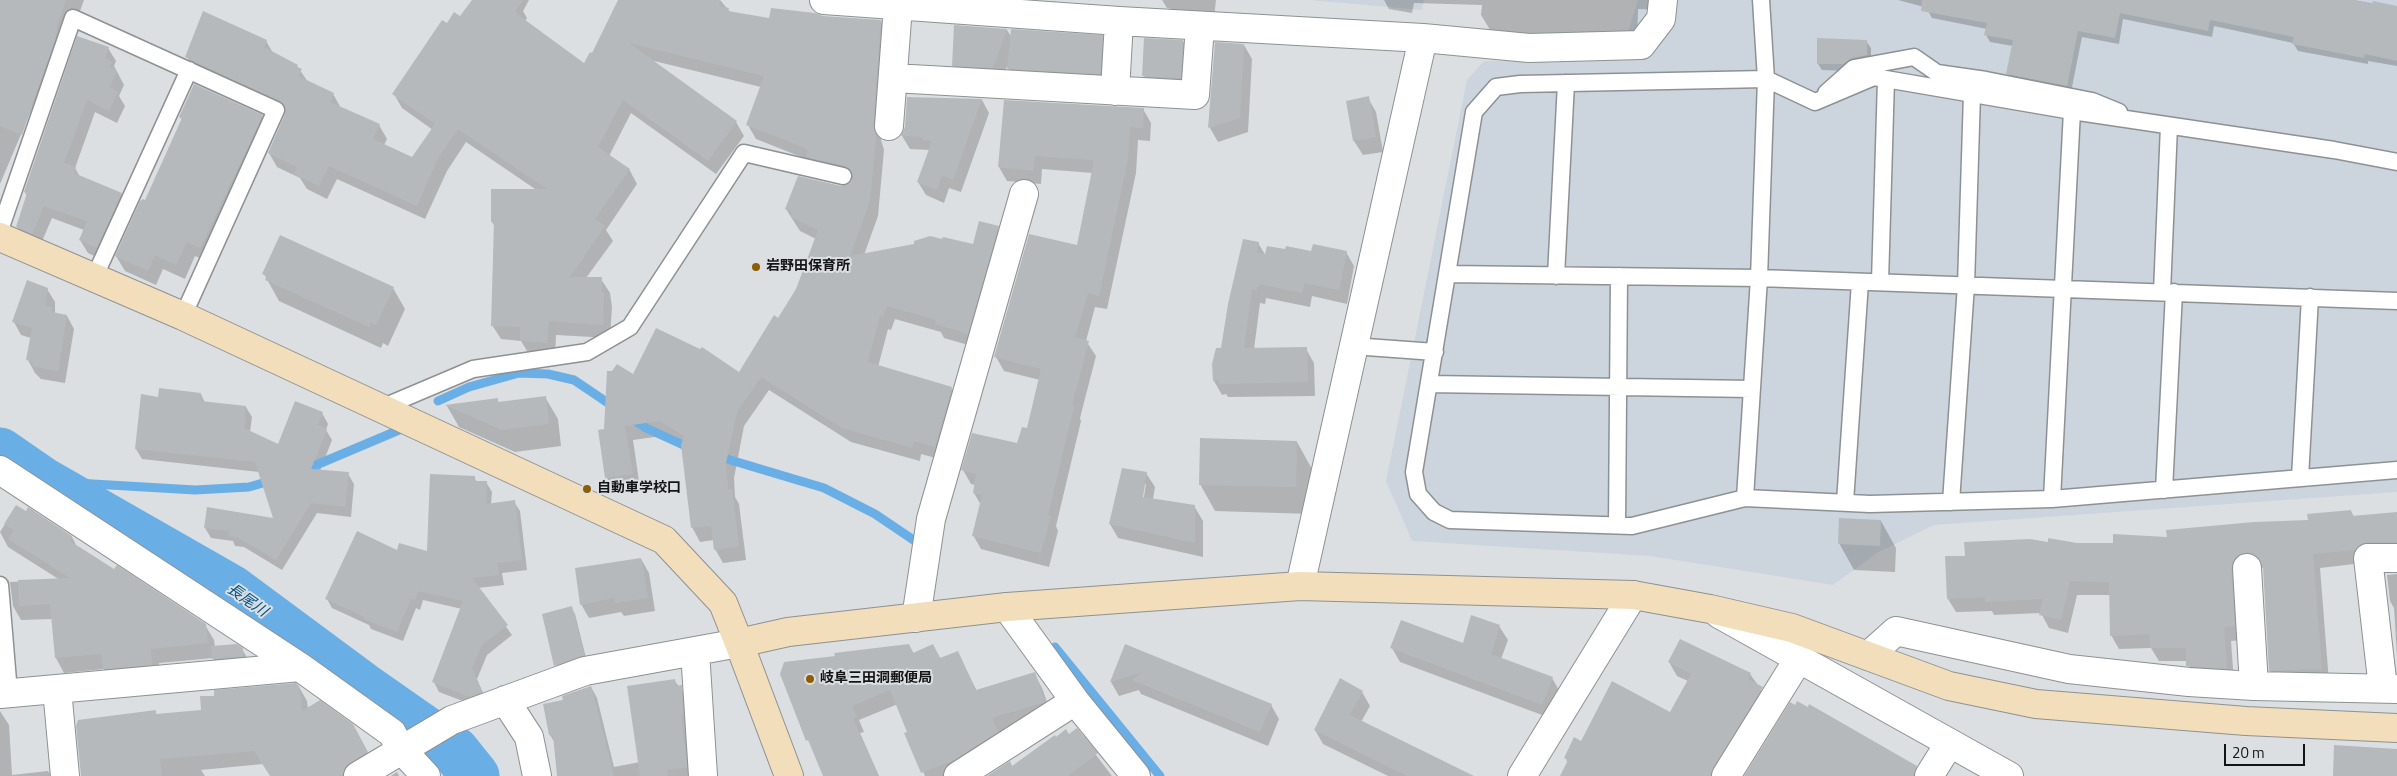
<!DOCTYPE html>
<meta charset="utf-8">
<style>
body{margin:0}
#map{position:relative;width:2397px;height:776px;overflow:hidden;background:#dcdfe2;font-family:"Titillium Web",sans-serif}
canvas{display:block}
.scale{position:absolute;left:2224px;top:744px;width:81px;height:22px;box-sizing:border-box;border:2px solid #131415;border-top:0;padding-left:6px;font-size:15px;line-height:18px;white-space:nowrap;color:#131415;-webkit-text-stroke:4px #dcdfe2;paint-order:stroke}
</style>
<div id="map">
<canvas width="2397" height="776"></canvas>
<div class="scale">20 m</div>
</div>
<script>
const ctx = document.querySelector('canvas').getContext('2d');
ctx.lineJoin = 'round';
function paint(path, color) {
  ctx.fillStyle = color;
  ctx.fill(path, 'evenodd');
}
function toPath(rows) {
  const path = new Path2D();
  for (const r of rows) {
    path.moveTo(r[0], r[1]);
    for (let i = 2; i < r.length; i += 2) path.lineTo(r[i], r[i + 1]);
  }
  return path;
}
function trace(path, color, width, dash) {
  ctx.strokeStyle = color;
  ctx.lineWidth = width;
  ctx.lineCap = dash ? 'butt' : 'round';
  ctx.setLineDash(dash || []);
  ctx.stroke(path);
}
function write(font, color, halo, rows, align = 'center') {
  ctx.font = font + ' "Titillium Web","Noto Sans JP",sans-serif';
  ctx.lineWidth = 4;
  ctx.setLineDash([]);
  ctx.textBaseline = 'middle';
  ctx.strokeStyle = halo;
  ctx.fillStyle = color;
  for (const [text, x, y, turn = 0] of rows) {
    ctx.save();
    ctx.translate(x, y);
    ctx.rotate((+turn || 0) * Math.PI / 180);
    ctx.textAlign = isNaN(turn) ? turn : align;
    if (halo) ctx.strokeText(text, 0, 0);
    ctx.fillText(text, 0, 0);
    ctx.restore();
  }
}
const built = toPath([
 [1309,0,1424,0,1422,10],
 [1638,0,2397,0,2397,492,1934,525,1877,553,1833,585,1650,556,1412,541,1386,481,1467,80,1484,61,1620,57]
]);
const shadow = toPath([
 [0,0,84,0,68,45,60,42,0,184],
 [474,0,529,0,523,11,527,18,525,21,584,65,592,55,620,0,720,0,731,13,770,19,823,17,881,21,889,35,881,140,884,150,878,216,864,255,974,246,997,228,1006,242,975,347,944,338,941,332,895,319,891,330,888,329,878,367,952,389,960,403,943,460,921,454,920,461,851,442,769,390,744,426,734,478,735,497,739,504,746,560,723,563,715,549,714,540,700,542,692,527,683,443,669,435,633,440,640,488,615,492,607,478,605,431,634,376,739,374,779,320,798,289,816,239,800,231,786,209,851,184,853,180,815,171,809,160,756,139,748,125,761,87,650,60,736,122,744,136,716,174,631,113,609,156,629,169,637,184,606,230,613,241,586,278,601,279,610,293,612,307,610,338,556,335,555,356,529,354,521,341,501,339,492,325,495,227,492,222,538,191,466,142,447,171,425,219,337,179,327,199,307,189,300,178,277,167,269,153,286,114,195,71,187,57,266,41,273,53,297,66,308,82,333,94,341,108,379,125,387,139,384,145,413,158,433,130,402,108,394,94,447,25,460,18],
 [1162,0,1216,0,1214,18,1167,8],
 [1384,0,1663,0,1663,10,1638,9,1637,42,1495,38,1481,15,1482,5,1414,3,1412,13,1389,9],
 [1898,0,2354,0,2397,8,2397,66,2368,61,2368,64,2298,51,2293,43,2214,26,2212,37,2123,19,2119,44,2082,37,2071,92,2012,81,2008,74,2013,46,1990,42,1986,35,1987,29,1932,18,1928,11,1928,8],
 [1007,30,1012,38,1102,37,1110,51,1108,88,1017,83,1007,66,1001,82,961,80,953,65],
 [1183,41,1191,56,1188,92,1152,90,1144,76],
 [1866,41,1871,48,1871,62,1847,71,1822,70,1818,64],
 [1244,45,1252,59,1248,132,1218,142,1210,128],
 [108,48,116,61,114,66,124,85,119,96,125,106,117,123,95,112,75,168,80,177,121,194,129,208,104,261,88,253,80,240,84,230,52,218,40,246,25,240,17,227,27,196,25,192],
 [1368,98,1376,112,1383,152,1363,155,1354,141,1347,102],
 [982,100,989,113,961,192,949,188,944,203,926,195,918,182,930,150,910,149,902,136],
 [1143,109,1151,123,1150,141,1138,140,1136,173,1107,309,1095,307,1086,341,1096,356,1080,418,1081,421,1056,526,1058,531,1049,567,981,549,973,535,981,505,974,493,975,485,971,484,963,470,1018,444,1028,429,1040,380,1004,371,996,357,1078,247,1093,173,1042,169,1041,184,1007,181,999,167],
 [262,116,270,131,209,262,195,256,185,279,163,269,156,285,125,271,116,256,146,201,182,120,180,117],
 [1258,243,1266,256,1346,252,1354,266,1347,304,1312,296,1310,307,1266,298,1265,304,1260,303,1254,349,1306,349,1314,363,1315,396,1228,397,1226,394,1222,395,1214,381],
 [264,274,393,288,405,309,388,346,383,343,381,348,279,301],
 [47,289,55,302,55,314,67,316,74,329,65,383,41,379,35,373,28,360,31,338,21,335,14,322],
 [201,394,205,403,246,407,252,417,250,432,279,446,322,413,328,424,326,430,332,440,320,471,348,474,354,484,351,517,317,513,282,570,244,547,235,546,233,541,211,538,205,528,275,519,259,472,142,459,136,449,159,398],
 [545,397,558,419,561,446,515,452,459,427,447,406,497,399,499,403],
 [1297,442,1312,469,1311,514,1215,511,1200,484],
 [1146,473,1155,487,1153,499,1194,506,1203,521,1203,557,1118,538,1110,524],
 [1144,484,1146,484,1143,503,1141,503],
 [474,477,477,482,486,482,492,492,491,504,514,502,520,511,527,570,502,573,504,585,478,588,512,635,487,655,477,679,487,702,476,706,439,692,434,682,462,609,423,600,420,610,416,608,403,641,371,629,369,625,332,608,327,599,398,551,428,553],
 [16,507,26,513,28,509,72,537,77,547,205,625,214,640,215,647,242,649,246,656,246,663,217,666,213,658,159,663,160,679,112,683,104,669,64,673,56,658,53,619,21,620,13,606,10,582,60,580,8,547,0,532],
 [2351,511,2354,517,2397,513,2397,556,2363,563,2320,568,2329,682,2278,684,2270,670,2264,568,2255,566,2242,640,2231,641,2234,682,2195,679,2187,661,2159,661,2151,648,2119,649,2111,635,2111,595,2077,595,2068,633,2049,628,2041,613,1994,615,1992,611,1956,612,1948,599,1966,557,2049,544,2114,544,2168,539,2309,522],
 [1881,521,1896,548,1895,572,1854,570,1839,543],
 [641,559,649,573,655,611,624,616,621,612,589,618,581,604],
 [2397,574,2397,656,2394,608,2390,601,2387,575],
 [571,607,575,614,587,662,559,672,556,665],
 [1499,626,1508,640,1501,659,1552,678,1560,692,1550,718,1400,662,1392,648,1463,645],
 [909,645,914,654,933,646,941,659,957,652,977,691,1034,673,1042,688,1052,716,999,733,1005,747,956,776,925,776,906,734,909,732,898,704,859,720,864,732,860,733,879,776,824,776,837,657],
 [1126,646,1271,705,1279,719,1268,746,1141,694,1139,690,1119,696,1111,682],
 [1669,662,1750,674,1770,702,1724,776,1571,776,1566,758,1582,742,1670,713,1688,681,1677,676],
 [674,680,687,697,689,725,686,726,692,776,558,776,555,743,550,735,545,705,564,701,591,687,597,698,614,767,640,762],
 [299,687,307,701,308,709,352,725,375,766,362,776,271,776,263,764,201,770,205,776,82,776,155,712,157,715,202,711,215,697],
 [1362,692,1370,706,1361,722,1471,776,1388,776,1323,744,1315,730],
 [0,711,9,725,12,775,48,771,51,776,0,776],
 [1080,734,1112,776,1017,776],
 [1916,767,1921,776,1746,776],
 [397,772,399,776,391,776]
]);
const stream = toPath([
 [438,401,469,387,519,373,548,374,574,380,614,407],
 [631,418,646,428,690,448],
 [717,456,824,488,875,514,915,541],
 [302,471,399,430],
 [42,481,195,490,249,487,273,480],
 [1055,647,1160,776]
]);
const river = toPath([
 [0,452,42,481,231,589,362,686,455,751,475,776]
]);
const building = toPath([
 [0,0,66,0,56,29,58,30,22,135,0,126],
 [472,0,523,0,515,11,517,14,584,63,590,52,592,53,618,0,720,0,719,6,729,8,728,11,769,18,771,8,815,13,823,16,881,20,873,125,876,135,870,201,850,256,914,244,914,241,930,236,942,239,943,237,973,244,979,221,999,226,968,334,935,324,936,320,887,306,883,316,880,315,868,362,952,387,935,447,914,441,912,448,842,428,761,377,737,412,726,463,728,489,732,489,739,546,714,550,711,526,691,528,681,445,684,436,660,421,625,426,633,474,605,478,598,430,604,429,607,371,612,371,617,364,633,374,656,328,700,349,702,347,739,372,774,315,778,318,796,289,818,230,791,217,792,212,785,209,798,176,841,186,850,183,853,179,852,173,846,166,806,157,808,151,803,147,746,125,764,76,629,43,737,121,708,161,623,100,598,147,630,169,595,219,605,226,570,277,602,277,602,292,604,292,603,325,549,321,547,343,520,341,520,327,491,326,494,222,491,222,491,189,547,189,458,129,439,156,417,206,329,166,319,186,294,174,297,167,268,153,285,114,284,104,185,57,203,11,267,40,264,47,298,65,297,67,302,69,298,76,334,93,330,102,380,124,373,139,412,157,435,124,392,94,442,20,447,23,454,12,460,16],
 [1922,0,2352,0,2372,4,2373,1,2397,6,2397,61,2365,54,2364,58,2292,44,2294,37,2210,20,2208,31,2120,13,2115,38,2078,31,2067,86,2006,74,2013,40,1984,35,1987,23,1921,11],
 [954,25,1007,29,993,68,952,66],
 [1011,29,1103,35,1100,74,1007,69],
 [77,36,109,47,105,58,112,62,109,67,117,71,110,87,118,92,109,111,87,100,64,163,76,167,74,173,122,193,97,248,79,240,87,221,44,206,32,234,16,227,27,193,24,192],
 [1144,38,1183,40,1181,78,1142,76],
 [1817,38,1867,40,1867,55,1852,58,1843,64,1817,64],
 [1215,42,1244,44,1240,118,1208,128],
 [194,84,263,115,200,248,187,242,176,265,155,255,148,271,115,256,140,201,143,199,145,200,182,118,179,117],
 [1369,96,1376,137,1353,141,1346,101],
 [907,97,982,99,953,180,942,175,937,190,917,182,932,141,922,140,923,137,901,136,905,127],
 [1004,100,1144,108,1143,128,1130,127,1128,159,1099,296,1088,293,1075,337,1089,341,1072,405,1074,406,1048,515,1051,516,1041,553,972,536,982,495,973,493,976,474,961,470,972,433,1017,443,1022,427,1027,428,1041,369,994,357,998,343,1029,234,1077,245,1094,160,1035,156,1033,171,998,167],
 [280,235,394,287,376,325,371,323,369,327,265,280,267,276,262,274],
 [1243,239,1259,242,1257,253,1265,254,1267,246,1285,249,1286,246,1311,251,1313,244,1347,251,1339,290,1304,283,1302,293,1259,284,1257,290,1252,289,1244,348,1307,347,1308,382,1219,384,1219,380,1213,381,1212,364,1216,348,1221,348,1228,304],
 [27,280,48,288,45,306,52,307,52,312,67,315,58,371,32,366,33,362,26,360,32,328,12,322],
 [159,388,201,393,201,401,246,406,244,428,278,444,295,401,323,412,318,425,327,429,311,469,349,472,345,507,311,503,276,560,237,537,228,536,229,531,204,528,207,507,273,518,255,462,135,449,141,394,158,397],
 [546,396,549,424,502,430,445,405,498,398,498,402],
 [1200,438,1297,441,1296,487,1199,485],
 [1122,468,1147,472,1143,497,1195,505,1195,543,1109,524],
 [430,474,475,476,475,481,487,481,486,504,515,500,522,560,497,563,499,575,472,578,508,625,482,645,472,668,482,692,470,697,432,682,463,601,418,591,415,600,411,599,397,632,364,619,365,617,325,599,357,531,397,550,399,543,427,551],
 [16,505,26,511,28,507,72,536,70,541,114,569,117,565,206,624,208,643,151,649,152,665,103,669,101,654,55,658,50,604,19,606,18,580,70,578,8,539,14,530,4,524],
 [2351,510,2352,516,2397,512,2397,542,2367,542,2360,545,2355,550,2313,554,2322,669,2269,671,2263,567,2260,559,2254,554,2247,552,2238,555,2233,561,2231,568,2235,626,2224,627,2227,669,2186,666,2186,648,2150,648,2150,634,2110,636,2109,582,2070,581,2061,620,2039,615,2043,599,1985,602,1985,597,1947,599,1945,556,1965,556,1964,542,2030,539,2048,542,2048,538,2077,543,2113,543,2113,534,2167,537,2166,530,2254,522,2308,520,2307,514],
 [1839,518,1881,520,1880,546,1838,544],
 [641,558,648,598,615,603,614,598,580,605,575,568],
 [572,606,584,655,554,666,542,614],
 [1471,615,1500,625,1491,654,1553,677,1542,705,1390,648,1401,620,1463,643],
 [1680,639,1751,673,1748,679,1763,687,1713,768,1710,776,1560,776,1568,760,1564,758,1574,737,1581,741,1612,681,1670,712,1691,674,1668,662],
 [237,644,243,648,243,656,212,659,211,646],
 [909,644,913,653,933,644,940,658,958,651,976,690,1035,672,1045,702,992,718,998,732,956,759,921,773,904,733,907,732,890,690,852,706,857,717,853,719,878,776,823,776,808,740,806,741,780,674,784,662,835,656,834,653],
 [1125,644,1272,704,1260,732,1132,680,1143,672,1110,682],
 [1340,678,1363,691,1350,715,1474,776,1407,776,1314,730],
 [675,679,676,686,682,685,683,715,681,715,687,767,667,770,668,776,640,776,627,686],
 [296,683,299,686,302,711,320,700,353,724,368,752,350,763,345,768,342,776,270,776,254,751,160,759,162,776,81,776,76,726,78,720,156,710,156,714,201,710,200,696,214,696,214,690],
 [591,686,614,776,557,776,553,735,549,735,543,704,563,700,562,696],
 [1797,701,1808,707,1809,704,1917,766,1913,776,1744,776,1790,702,1795,705],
 [1077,728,1098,753,1068,776,987,776,1010,761,1012,766,1055,735,1056,737,1066,729,1069,734],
 [2334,745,2397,749,2397,776,2333,776]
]);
const lane = toPath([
 [1826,93,1854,68,1914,57,1937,73,1986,80,2092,101,2119,112],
 [2397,162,2334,150,2072,111,1874,77,1815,102,1766,79,1520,84,1496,87,1474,112,1414,472,1418,494,1434,512,1450,520,1632,526,1745,498,1870,504,2052,499,2397,470],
 [0,230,73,18,276,110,183,316],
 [1448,274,1759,278,2397,301],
 [1556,276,1566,83],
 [94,278,189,70],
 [1880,282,1886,79],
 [2162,292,2169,126],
 [1353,346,1435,352],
 [1429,384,1752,389],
 [381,408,473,369,587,352,630,327,744,153,843,176],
 [2300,478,2310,297],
 [2164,490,2174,292],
 [1745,498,1759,278,1766,79,1761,0],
 [2052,499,2072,111],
 [1845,502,1860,282],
 [1951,502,1966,285,1972,94],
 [1617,525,1619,276],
 [0,585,9,693]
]);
const street = toPath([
 [824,0,1119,21,1423,38,1529,48,1641,45,1661,19,1663,0],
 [893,78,1195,95,1200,26],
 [1115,91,1119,21],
 [889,126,898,6],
 [0,470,300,667,392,733,401,749,426,776],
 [2247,568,2254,686],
 [1300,586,1423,38],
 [1007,607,1075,701,1136,776],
 [1719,614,2009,776],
 [916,618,931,519,1024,194],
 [695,651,703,776],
 [1868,656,1896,631,2069,669,2189,682,2254,686,2397,689],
 [2383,688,2368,558,2397,558],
 [57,689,65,776],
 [0,694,300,667],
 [505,700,529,737,537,776],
 [358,776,452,720,585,671,739,643],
 [958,776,1075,701],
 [1522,776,1633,595],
 [1726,776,1798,660],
 [1929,776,1949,744]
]);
const secondary = toPath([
 [0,237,183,316,664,540,723,603,739,643,788,632,1007,607,1300,586,1633,595,1710,609,1792,628,1949,686,2036,704,2246,721,2397,728],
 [739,643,789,776]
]);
const markers = [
 [756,267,5,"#8c5d04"],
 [587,489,5,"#8c5d04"],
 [810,679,5,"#8c5d04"]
];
const poiNames = [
 ["岩野田保育所",766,267],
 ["自動車学校口",597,489],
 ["岐阜三田洞郵便局",820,679]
];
const waterNames = [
 ["長尾川",247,601,35]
];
paint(built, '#ccd5dd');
paint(shadow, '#0003');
trace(stream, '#6aaee6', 9);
trace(river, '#6aaee6', 49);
paint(building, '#b6b9bc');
trace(lane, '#8e9193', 19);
trace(street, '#8e9193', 30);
trace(secondary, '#8e9193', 30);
trace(lane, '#fff', 16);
trace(street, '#fff', 28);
trace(secondary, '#f2deba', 28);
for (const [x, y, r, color] of markers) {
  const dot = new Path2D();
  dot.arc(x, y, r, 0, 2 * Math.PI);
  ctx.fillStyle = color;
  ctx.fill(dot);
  trace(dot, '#dcdfe2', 2);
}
write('bold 14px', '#131415', '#dcdfe2', poiNames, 'left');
write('italic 15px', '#005488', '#dcdfe2', waterNames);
</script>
